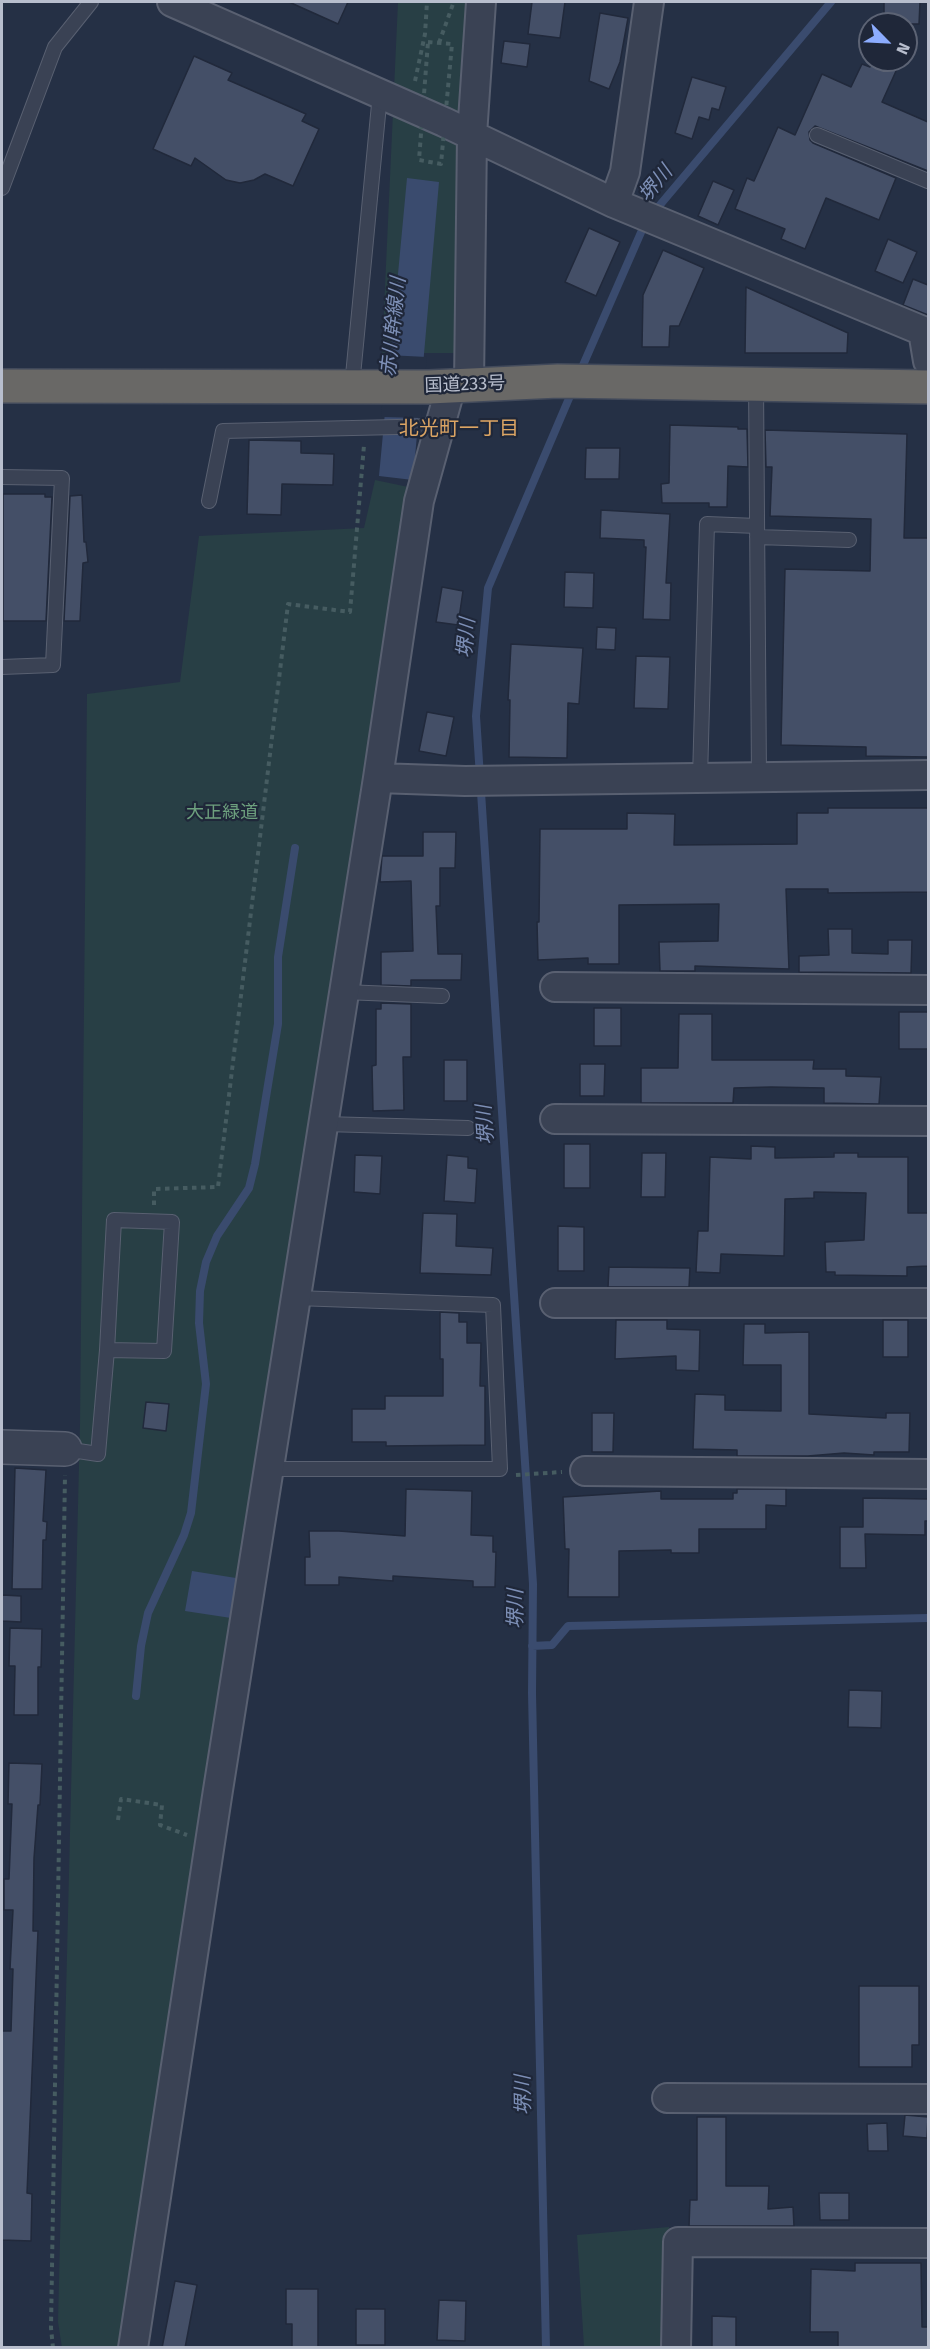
<!DOCTYPE html>
<meta charset="utf-8">
<style>
body{margin:0}
#map{position:relative;width:930px;height:2349px;overflow:hidden;background:#253045;font-family:"Fira Sans",sans-serif}
canvas{display:block}
.frame{position:absolute;inset:0;border:3px solid #b8becd;pointer-events:none}
.north{position:absolute;left:858px;top:12px;width:60px;height:60px;box-sizing:border-box;background:#1f2739;border:2px solid #5c6374;border-radius:50%;rotate:114deg;font-size:16px;font-weight:700;line-height:24px;text-align:center;color:#b8becd}
.north::after{content:'';display:block;margin:auto;width:21px;height:27px;background:#8cacfe;clip-path:polygon(50% 0,100% 100%,50% 72%,0 100%)}
</style>
<div id="map">
<canvas width="930" height="2349"></canvas>
<div class="frame"></div>
<div class="north">N</div>
</div>
<script>
const ctx = document.querySelector('canvas').getContext('2d');
ctx.lineJoin = 'round';
function paint(path, color) {
  ctx.fillStyle = color;
  ctx.fill(path, 'evenodd');
}
function toPath(rows) {
  const path = new Path2D();
  for (const r of rows) {
    path.moveTo(r[0], r[1]);
    for (let i = 2; i < r.length; i += 2) path.lineTo(r[i], r[i + 1]);
  }
  return path;
}
function trace(path, color, width, dash) {
  ctx.strokeStyle = color;
  ctx.lineWidth = width;
  ctx.lineCap = dash ? 'butt' : 'round';
  ctx.setLineDash(dash || []);
  ctx.stroke(path);
}
function write(font, color, halo, rows, align = 'center') {
  ctx.font = font + ' "Fira Sans","Noto Sans JP",sans-serif';
  ctx.lineWidth = 4.5;
  ctx.setLineDash([]);
  ctx.textBaseline = 'middle';
  ctx.strokeStyle = halo;
  ctx.fillStyle = color;
  for (const [text, x, y, turn = 0] of rows) {
    ctx.save();
    ctx.translate(x, y);
    ctx.rotate((+turn || 0) * Math.PI / 180);
    ctx.textAlign = isNaN(turn) ? turn : align;
    if (halo) ctx.strokeText(text, 0, 0);
    ctx.fillText(text, 0, 0);
    ctx.restore();
  }
}
const green = toPath([
 [398,2,472,2,454,312,454,353,382,353],
 [375,480,413,488,125,2347,62,2348,58,2322,80,1424,87,694,180,682,199,536,364,528],
 [669,2227,667,2347,584,2347,577,2235]
]);
const water = toPath([
 [407,178,439,182,413,480,379,476],
 [192,1571,236,1578,231,1618,185,1611]
]);
const pier = toPath([
 [387,355,427,357,421,418,381,417]
]);
const stream = toPath([
 [654,212,831,2],
 [580,372,646,221],
 [532,1646,552,1645,568,1626,928,1618],
 [136,1696,141,1646,148,1613,184,1535,191,1513,206,1384,199,1323,200,1291,206,1262,217,1236,249,1188,255,1164,278,1024,278,957,295,848],
 [546,2348,532,1693,533,1584,476,716,488,588,573,389]
]);
const building = toPath([
 [289,2,348,2,338,24,289,2],
 [532,2,565,2,560,38,528,34,532,2],
 [884,2,920,2,919,24,884,24,884,2],
 [600,13,628,18,620,62,609,89,589,81,600,13],
 [504,41,530,44,527,67,501,63,504,41],
 [194,56,232,73,228,80,306,114,302,121,319,129,293,186,265,174,254,180,240,183,226,180,195,158,191,166,153,149,194,56],
 [873,60,901,60,882,102,928,122,928,171,815,126,809,132,810,140,813,143,896,178,879,220,826,198,805,249,781,239,785,229,735,209,747,178,754,181,778,127,795,135,822,74,851,87,862,64,870,67,873,60],
 [692,77,726,87,719,110,712,108,709,120,699,117,692,139,675,133,692,77],
 [713,181,734,190,718,225,698,216,713,181],
 [589,228,620,242,596,296,565,282,589,228],
 [888,239,917,252,903,283,875,271,888,239],
 [663,250,704,268,679,326,670,326,669,347,642,347,643,295,663,250],
 [913,279,928,285,928,315,903,305,913,279],
 [746,287,848,333,847,353,745,353,746,287],
 [670,425,738,427,738,429,747,429,748,467,728,466,727,507,709,507,709,503,662,503,661,484,669,483,670,425],
 [765,430,907,434,904,538,928,538,928,757,866,756,866,747,781,745,785,569,870,571,871,519,770,516,772,467,766,467,765,430],
 [249,440,301,441,301,453,334,454,333,485,282,484,281,515,247,514,249,440],
 [586,448,620,448,619,479,585,479,586,448],
 [3,494,45,494,45,497,52,497,46,621,3,621,3,494],
 [82,495,84,542,86,542,88,562,83,563,80,621,64,621,70,496,82,495],
 [601,510,670,514,666,583,671,583,670,620,643,619,646,547,644,547,644,540,600,538,601,510],
 [565,572,594,573,593,608,564,607,565,572],
 [442,587,463,591,458,625,436,622,442,587],
 [597,627,616,628,615,650,596,649,597,627],
 [511,644,583,648,579,704,568,703,567,758,509,757,510,700,508,700,511,644],
 [636,656,670,657,668,709,634,708,636,656],
 [427,712,454,717,446,756,419,751,427,712],
 [828,808,928,808,928,892,828,893,828,889,786,889,789,969,695,966,695,971,660,971,659,942,718,941,719,904,619,905,619,964,588,964,588,958,538,960,537,922,539,922,540,829,627,829,627,813,675,814,674,845,797,844,797,813,828,813,828,808],
 [423,832,456,832,455,868,440,868,440,906,436,906,438,954,462,954,461,980,411,980,411,986,381,985,381,952,413,951,411,881,380,882,382,856,423,856,423,832],
 [828,929,852,929,852,953,888,954,888,940,912,940,911,973,799,972,799,956,829,955,828,929],
 [381,1003,411,1004,411,1057,403,1057,404,1110,373,1111,372,1066,376,1065,376,1009,381,1009,381,1003],
 [594,1008,621,1008,621,1046,594,1046,594,1008],
 [899,1012,928,1012,928,1049,899,1049,899,1012],
 [679,1014,712,1014,712,1060,814,1060,813,1069,846,1069,846,1076,881,1077,879,1104,824,1103,824,1088,771,1087,734,1088,733,1103,641,1103,641,1068,678,1068,679,1014],
 [444,1060,467,1060,467,1101,444,1101,444,1060],
 [580,1064,605,1064,604,1096,580,1096,580,1064],
 [564,1144,590,1144,590,1188,564,1188,564,1144],
 [751,1146,775,1147,775,1158,834,1157,834,1153,858,1153,858,1157,908,1157,908,1213,928,1213,928,1266,907,1267,907,1276,835,1275,835,1272,826,1272,825,1242,864,1240,866,1193,814,1192,814,1198,785,1199,784,1256,721,1254,720,1273,696,1272,698,1231,708,1231,710,1157,751,1159,751,1146],
 [642,1153,666,1153,665,1197,641,1197,642,1153],
 [355,1155,382,1156,380,1194,354,1192,355,1155],
 [447,1155,468,1157,468,1168,477,1169,475,1203,444,1201,447,1155],
 [423,1213,457,1214,456,1246,493,1248,491,1275,420,1273,423,1213],
 [558,1226,584,1227,584,1271,558,1271,558,1226],
 [609,1267,690,1268,689,1287,608,1287,609,1267],
 [440,1312,459,1313,459,1322,467,1322,467,1343,481,1343,480,1386,485,1386,485,1445,386,1446,386,1442,352,1442,352,1409,385,1409,385,1396,443,1396,443,1359,440,1359,440,1312],
 [616,1320,667,1320,667,1329,700,1330,699,1371,676,1370,676,1356,615,1359,616,1320],
 [883,1320,908,1320,908,1357,883,1357,883,1320],
 [744,1324,765,1324,765,1333,809,1332,809,1414,886,1418,886,1413,910,1413,909,1452,874,1452,874,1455,844,1453,808,1456,737,1456,737,1450,693,1449,695,1394,725,1395,725,1410,781,1411,781,1365,743,1365,744,1324],
 [146,1402,169,1404,166,1431,143,1428,146,1402],
 [592,1413,614,1413,613,1452,592,1452,592,1413],
 [15,1468,46,1470,43,1521,47,1522,46,1540,43,1540,42,1589,12,1589,15,1468],
 [406,1489,472,1491,471,1535,493,1536,493,1552,496,1552,495,1587,473,1587,473,1581,393,1576,393,1581,339,1577,339,1585,305,1585,305,1557,310,1557,309,1531,339,1531,405,1536,406,1489],
 [737,1489,786,1489,786,1506,766,1505,766,1529,699,1529,699,1553,671,1553,671,1550,619,1551,619,1597,568,1597,569,1549,565,1549,563,1497,661,1491,661,1499,733,1499,733,1493,737,1493,737,1489],
 [863,1498,928,1499,928,1521,925,1521,925,1535,865,1534,866,1568,840,1568,840,1527,863,1527,863,1498],
 [2,1595,21,1596,21,1622,2,1621,2,1595],
 [10,1628,42,1629,41,1667,38,1667,38,1715,14,1715,15,1666,9,1666,10,1628],
 [849,1690,882,1691,881,1728,848,1727,849,1690],
 [9,1763,42,1764,40,1805,38,1805,34,1858,33,1931,38,1931,27,2193,32,2194,31,2241,2,2240,2,2031,11,2031,13,1969,10,1969,13,1910,4,1910,4,1879,9,1879,12,1804,8,1804,9,1763],
 [859,1986,919,1986,919,2045,912,2045,912,2067,859,2067,859,1986],
 [905,2115,928,2117,927,2138,903,2136,905,2115],
 [697,2117,726,2117,726,2186,769,2186,768,2209,793,2207,794,2226,689,2226,690,2200,697,2200,697,2117],
 [887,2123,888,2151,868,2151,867,2124,887,2123],
 [819,2193,849,2193,849,2220,820,2220,819,2193],
 [855,2263,921,2263,922,2327,928,2327,928,2348,838,2348,838,2332,810,2332,811,2269,855,2271,855,2263],
 [175,2281,197,2285,185,2348,162,2348,175,2281],
 [286,2289,318,2289,318,2348,292,2348,292,2324,286,2324,286,2289],
 [439,2300,466,2301,465,2341,437,2340,439,2300],
 [356,2309,385,2309,385,2345,356,2345,356,2309],
 [712,2316,736,2317,736,2348,712,2348,712,2316]
]);
const path = toPath([
 [428,42,452,44,441,164,419,160,428,42],
 [439,43,453,4],
 [415,81,425,34,427,2],
 [154,1205,154,1189,218,1187,288,604,350,612,364,445],
 [516,1475,562,1472],
 [118,1820,121,1799,162,1805,160,1825,187,1835],
 [53,2348,51,2328,65,1475]
]);
const service = toPath([
 [817,135,928,181],
 [2,188,55,47,91,2],
 [756,384,759,777],
 [352,386,380,94],
 [2,477,62,478,53,665,2,667],
 [209,501,223,431,440,426],
 [757,537,849,540],
 [700,778,707,524,757,526],
 [344,992,442,996],
 [324,1124,468,1128],
 [65,1449,98,1454,107,1350,164,1351,172,1222,114,1220,107,1350],
 [269,1469,500,1469,493,1305,296,1298]
]);
const minor = toPath([
 [172,2,444,122,614,203,923,331,928,361],
 [614,203,625,172,649,2],
 [469,385,472,135,481,2],
 [378,778,465,781,928,775],
 [555,987,928,990],
 [555,1119,928,1121],
 [555,1303,928,1303],
 [585,1471,928,1474],
 [667,2098,928,2099],
 [133,2348,218,1790,378,778,419,501,451,386],
 [676,2348,678,2242,928,2243]
]);
const tertiary = toPath([
 [2,1447,65,1449]
]);
const trunk = toPath([
 [2,386,429,387,558,381,928,387]
]);
const streetNames = [
 ["国道233号",465,385,-2]
];
const parkNames = [
 ["大正緑道",222,813]
];
const waterNames = [
 ["堺川",656,184,-50],
 ["赤川幹線川",394,327,-84],
 ["堺川",467,638,-85],
 ["堺川",486,1125,-94],
 ["堺川",516,1609,-90],
 ["堺川",524,2095,-91]
];
const neighbourhoodNames = [
 ["北光町一丁目",459,429]
];
paint(green, '#283f45');
paint(water, '#3a4b6e');
paint(pier, '#253045');
trace(stream, '#3a4b6e', 8);
paint(building, '#444f67');
trace(building, '#21293b', 1.5);
trace(service, '#596071', 16);
trace(minor, '#596071', 32);
trace(tertiary, '#596071', 36);
trace(trunk, '#424a5b', 36);
trace(path, '#465c61', 4, [4.5, 4.5]);
trace(service, '#3a4254', 14);
trace(minor, '#3a4254', 28);
trace(tertiary, '#3a4254', 33);
trace(trunk, '#696866', 33);
write('18px', '#b8becd', '#1f2739', streetNames);
write('18px', '#6da07e', '#1f2739', parkNames);
write('italic 20px', '#7d8fb6', '#1f2739', waterNames);
write('20px', '#dca564', '#1f2739', neighbourhoodNames);
</script>
